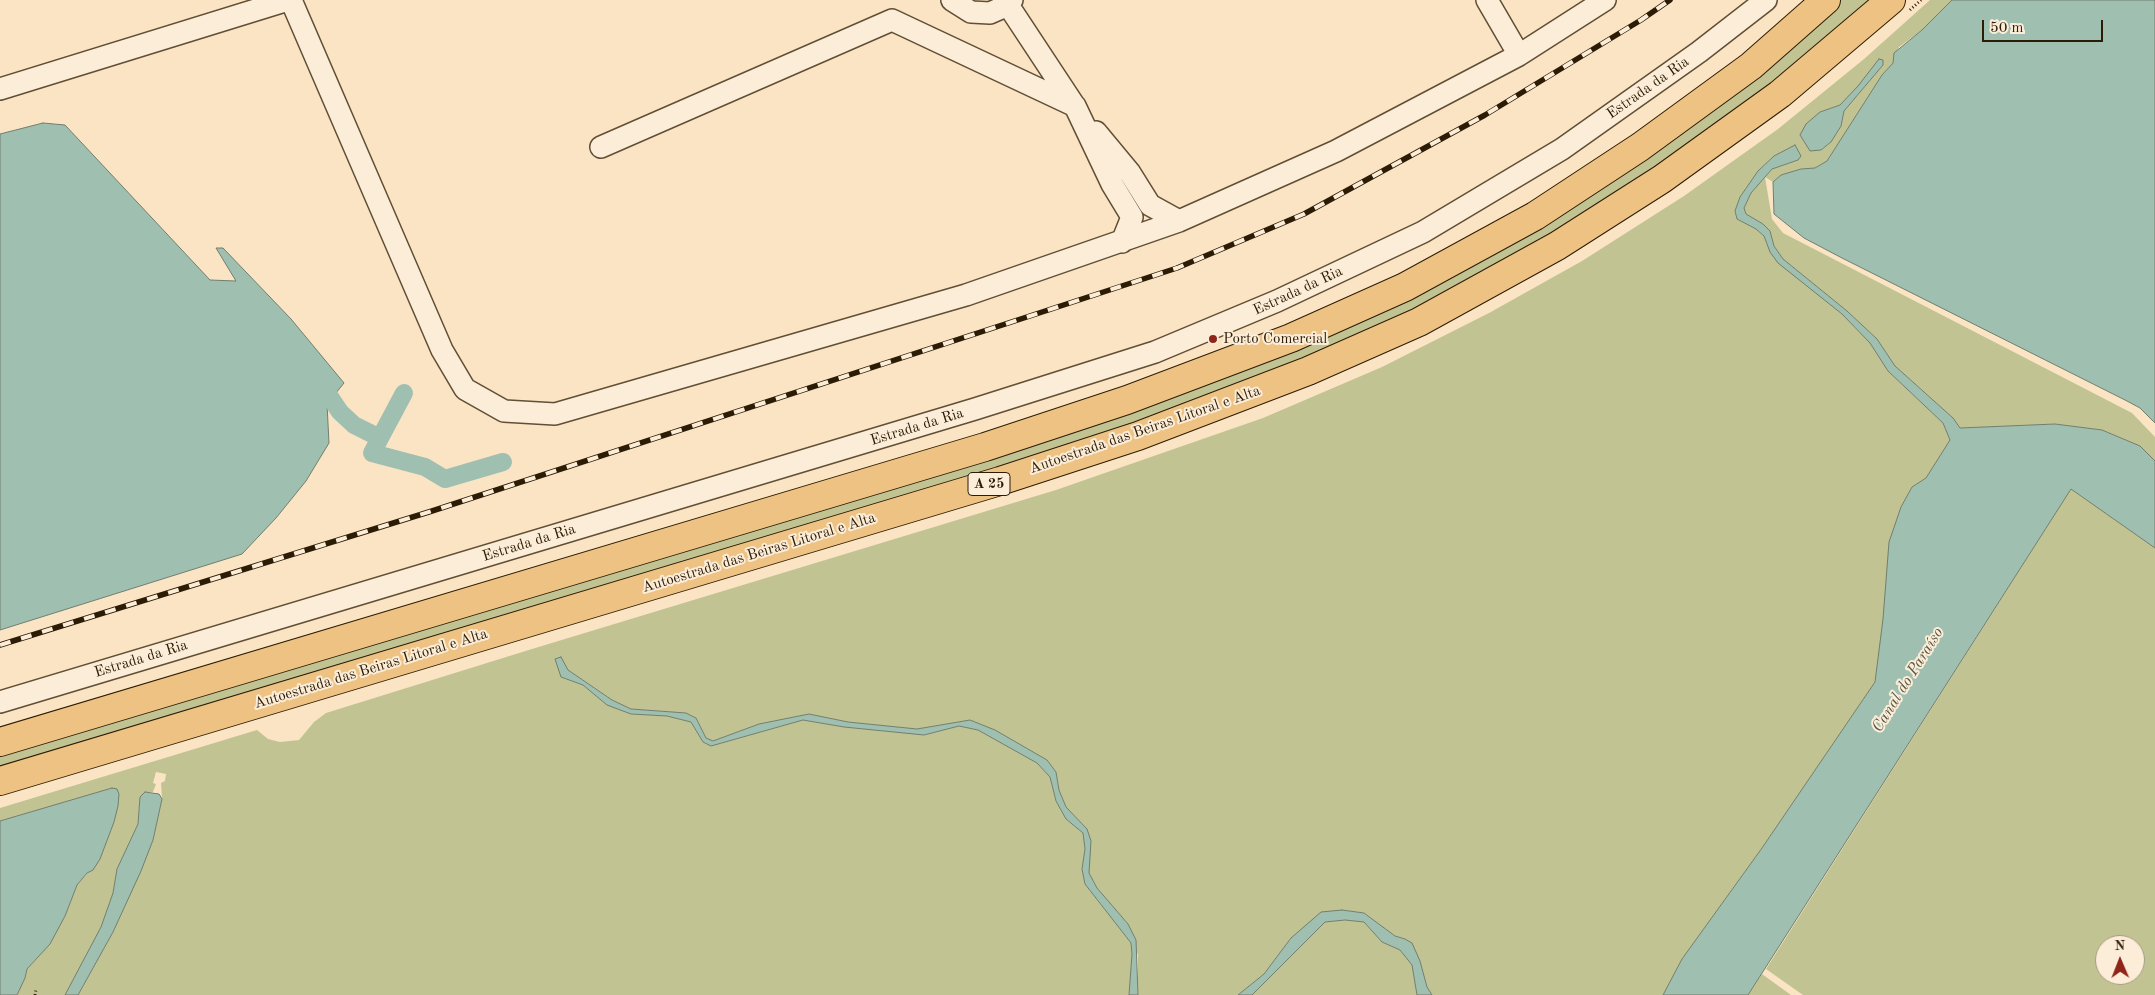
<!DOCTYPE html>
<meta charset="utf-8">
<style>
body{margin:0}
#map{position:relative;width:2155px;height:995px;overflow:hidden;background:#fbe4c3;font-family:"Old Standard TT",serif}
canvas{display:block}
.north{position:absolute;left:2095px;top:935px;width:50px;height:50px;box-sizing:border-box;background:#fcedd8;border:1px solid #a99984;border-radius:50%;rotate:359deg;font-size:14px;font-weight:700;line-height:20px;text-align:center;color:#2c1c06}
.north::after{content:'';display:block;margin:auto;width:18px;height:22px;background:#8f2418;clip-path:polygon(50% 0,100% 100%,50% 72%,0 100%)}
.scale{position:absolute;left:1982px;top:20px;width:121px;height:22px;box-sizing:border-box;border:2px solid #2c1c06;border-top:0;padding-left:6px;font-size:15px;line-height:18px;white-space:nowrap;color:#2c1c06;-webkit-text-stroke:4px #fcedd8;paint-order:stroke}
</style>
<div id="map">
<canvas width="2155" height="995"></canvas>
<div class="north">N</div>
<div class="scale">50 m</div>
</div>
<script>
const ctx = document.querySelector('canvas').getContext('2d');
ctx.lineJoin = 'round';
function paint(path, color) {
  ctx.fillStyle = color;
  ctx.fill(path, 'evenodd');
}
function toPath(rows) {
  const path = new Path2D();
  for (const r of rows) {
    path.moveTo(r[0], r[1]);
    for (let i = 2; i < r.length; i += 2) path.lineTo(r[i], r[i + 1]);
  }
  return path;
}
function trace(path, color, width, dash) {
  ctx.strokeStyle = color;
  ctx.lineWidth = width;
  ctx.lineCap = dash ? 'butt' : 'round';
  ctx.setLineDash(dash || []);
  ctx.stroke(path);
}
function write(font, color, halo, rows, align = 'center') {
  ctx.font = font + ' "Old Standard TT",serif';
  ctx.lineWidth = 4;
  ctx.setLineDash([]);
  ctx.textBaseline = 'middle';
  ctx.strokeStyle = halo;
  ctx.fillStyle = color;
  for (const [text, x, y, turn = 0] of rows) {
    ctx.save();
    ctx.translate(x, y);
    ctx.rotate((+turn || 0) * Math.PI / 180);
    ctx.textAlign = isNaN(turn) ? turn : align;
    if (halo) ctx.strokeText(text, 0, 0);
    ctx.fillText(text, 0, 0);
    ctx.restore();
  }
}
const green = toPath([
 [1840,0,1870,0,1823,41,1740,108,1670,159,1600,205,1534,244,1407,312,1331,347,1179,408,1051,451,0,768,0,751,1325,333,1810,27],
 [1930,0,1952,0,1922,30,1899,47,1893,63,1882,75,1827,161,1815,168,1801,169,1781,175,1773,182,1765,177,1772,219,1783,233,2132,413,2155,437,2155,461,2140,446,2102,430,2055,424,1960,428,1953,418,1895,366,1877,339,1847,311,1783,259,1774,246,1770,231,1763,224,1746,214,1744,208,1751,193,1772,169,1798,160,1795,146,1774,156,1758,171,1740,197,1735,211,1737,219,1756,229,1764,236,1770,252,1842,314,1870,343,1888,371,1943,423,1950,440,1926,478,1912,487,1901,507,1875,682,1762,848,1682,959,1663,995,1432,995,1427,987,1420,961,1405,939,1395,936,1364,913,1342,910,1291,938,1264,974,1238,995,1138,995,1138,955,1128,924,1097,888,1089,873,1087,829,1066,807,1059,790,1056,772,1047,760,995,730,970,720,917,729,848,722,809,714,759,724,713,741,706,739,696,718,686,713,631,709,612,700,568,670,561,677,583,685,607,704,631,714,667,716,691,722,703,742,711,746,803,720,844,727,924,735,959,726,978,730,1037,763,1050,777,1056,801,1066,819,1083,833,1085,849,1082,869,1085,884,1131,943,1132,954,1129,995,78,995,113,932,153,840,162,799,161,783,165,781,166,774,156,772,153,783,156,784,153,792,145,792,140,797,138,824,117,869,113,893,101,927,65,995,17,995,25,978,27,969,41,954,65,916,77,885,100,859,114,822,119,794,112,788,0,821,0,808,257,730,268,739,280,742,299,740,314,722,326,713,532,649,1056,490,1263,418,1382,367,1489,313,1582,261,1684,196,1778,129,1864,59],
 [1883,65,1844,111,1841,126,1831,142,1821,150,1820,112,1840,105],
 [2071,489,2155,548,2155,995,1803,995,1766,969],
 [2105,945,2135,945,2135,975,2105,975],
 [1345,920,1364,922,1382,942,1400,950,1412,965,1417,995,1252,995,1325,922],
 [1762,974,1791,995,1748,995]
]);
const water = toPath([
 [1952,0,2155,0,2155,423,2140,408,2127,401,1842,258,1804,238,1774,214,1773,182,1781,175,1801,169,1815,168,1827,161,1882,75,1893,63,1894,53,1922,30,1952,0],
 [1879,59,1883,60,1883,65,1844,111,1841,126,1831,142,1821,150,1810,151,1800,135,1806,124,1820,112,1840,105,1858,86,1879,59],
 [43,123,65,125,210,280,236,281,216,248,223,248,291,319,344,383,327,404,329,443,306,481,276,518,242,554,0,630,0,134,43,123],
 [1795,145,1801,156,1798,160,1772,169,1751,193,1744,208,1746,214,1763,224,1770,231,1774,246,1783,259,1847,311,1877,339,1895,366,1953,418,1960,428,2055,424,2102,430,2140,446,2155,461,2155,548,2071,489,1748,995,1663,995,1682,959,1762,848,1875,682,1883,619,1889,542,1901,507,1912,487,1926,478,1950,440,1943,423,1888,371,1870,343,1842,314,1778,263,1770,252,1764,236,1756,229,1737,219,1735,211,1740,197,1758,171,1774,156,1795,145],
 [561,657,568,670,612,700,631,709,686,713,696,718,706,738,713,741,759,724,809,714,848,722,917,729,970,720,995,730,1047,760,1056,772,1059,790,1066,807,1087,829,1091,841,1089,873,1097,888,1128,924,1136,940,1138,995,1129,995,1132,954,1131,943,1085,884,1082,869,1085,849,1083,833,1066,819,1056,801,1050,777,1037,763,978,730,959,726,924,735,844,727,803,720,711,746,703,742,691,722,667,716,631,714,607,705,583,685,561,677,555,659,561,657],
 [112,788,117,789,119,794,118,806,114,822,100,859,93,870,87,873,77,885,65,916,50,944,27,969,25,978,17,995,0,995,0,821,112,788],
 [145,792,159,794,162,799,153,840,141,871,113,932,78,995,65,995,101,927,113,893,117,869,138,824,140,797,145,792],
 [1342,910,1364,913,1395,936,1405,939,1412,943,1420,961,1427,987,1432,995,1417,995,1412,965,1400,950,1382,942,1364,922,1345,920,1325,922,1252,995,1238,995,1264,974,1291,938,1321,912,1342,910]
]);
const canal = toPath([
 [318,379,340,412,354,425,380,438],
 [404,393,372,453,425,467,445,479,503,462]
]);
const path = toPath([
 [1910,10,1921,0],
 [35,995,36,990]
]);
const minor = toPath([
 [291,0,442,350,465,389,504,411,555,414,966,295,1179,221,1336,151,1519,55,1605,0],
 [952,0,971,12,990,13,1008,5,1012,0],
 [1487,0,1519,55],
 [1008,5,1074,105],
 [0,89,288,0],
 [1096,132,1130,173,1150,205,1179,221],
 [601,147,892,20,1075,106,1112,184,1132,217,1122,242],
 [0,702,975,409,1155,352,1277,301,1423,232,1562,149,1699,52,1766,0]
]);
const highway = toPath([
 [0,742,985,447,1127,400,1291,338,1405,287,1535,216,1640,147,1751,66,1826,0],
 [0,781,1000,481,1138,436,1308,371,1419,322,1557,246,1662,179,1780,94,1891,0]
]);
const rail = toPath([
 [0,645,432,511,1177,268,1304,214,1485,115,1641,20,1670,0]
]);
const markers = [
 [1213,339,5,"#8f2418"]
];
const shields = [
 [989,484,42]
];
const shieldNames = [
 ["A 25",989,484]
];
const streetNames = [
 ["Estrada da Ria",1648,88,-35],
 ["Estrada da Ria",1298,291,-25],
 ["Estrada da Ria",917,427,-17],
 ["Autoestrada das Beiras Litoral e Alta",1145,430,-19],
 ["Estrada da Ria",529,543,-17],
 ["Autoestrada das Beiras Litoral e Alta",759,553,-17],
 ["Estrada da Ria",141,659,-17],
 ["Autoestrada das Beiras Litoral e Alta",371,669,-17]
];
const poiNames = [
 ["Porto Comercial",1223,339]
];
const waterNames = [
 ["Canal do Paraíso",1908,680,-58]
];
paint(green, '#c1c492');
paint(water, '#9fbfb1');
trace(water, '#717e6d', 1);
trace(canal, '#9fbfb1', 18);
trace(minor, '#604e35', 24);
trace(highway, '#2c1c06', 30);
trace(path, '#2c1c06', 3, [1, 2.5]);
trace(minor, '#fcedd8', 21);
trace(highway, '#eec282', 28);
trace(rail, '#2c1c06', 5.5);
trace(rail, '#fcedd8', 4, [11]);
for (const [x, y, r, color] of markers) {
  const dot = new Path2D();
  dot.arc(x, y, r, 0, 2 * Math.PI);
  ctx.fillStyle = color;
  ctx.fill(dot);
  trace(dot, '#fcedd8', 2);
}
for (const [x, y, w] of shields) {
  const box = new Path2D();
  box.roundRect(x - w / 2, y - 11.5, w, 23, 4);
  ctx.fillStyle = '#fcedd8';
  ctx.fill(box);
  trace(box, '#2c1c06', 1);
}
write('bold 14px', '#2c1c06', null, shieldNames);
write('15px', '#2c1c06', '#fcedd8', streetNames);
write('15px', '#2c1c06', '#fcedd8', poiNames, 'left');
write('italic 16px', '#545542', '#fcedd8', waterNames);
</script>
